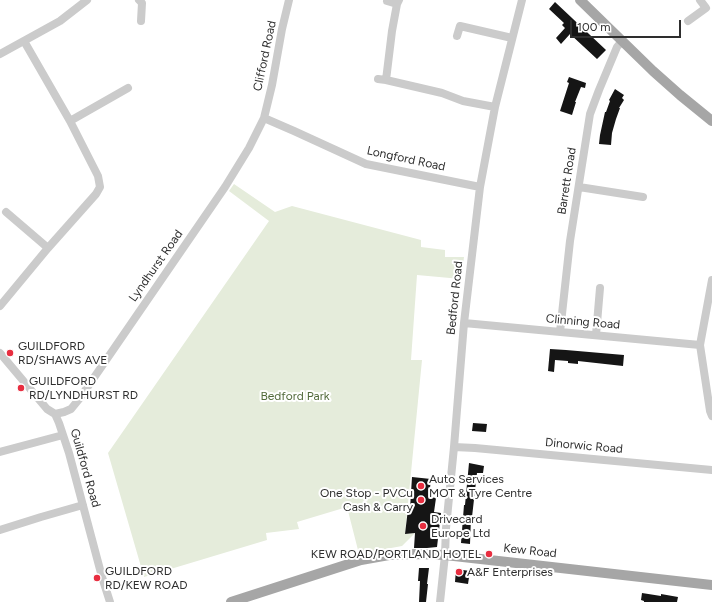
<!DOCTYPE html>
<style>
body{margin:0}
#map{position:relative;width:712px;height:602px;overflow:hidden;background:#fff;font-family:Figtree,sans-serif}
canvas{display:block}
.scale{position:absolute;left:570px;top:20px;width:111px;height:18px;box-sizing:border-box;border:2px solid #2e2e2e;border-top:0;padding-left:5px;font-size:12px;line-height:14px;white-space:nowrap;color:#2e2e2e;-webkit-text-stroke:3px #fff;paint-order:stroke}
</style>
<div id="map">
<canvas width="712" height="602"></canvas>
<div class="scale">100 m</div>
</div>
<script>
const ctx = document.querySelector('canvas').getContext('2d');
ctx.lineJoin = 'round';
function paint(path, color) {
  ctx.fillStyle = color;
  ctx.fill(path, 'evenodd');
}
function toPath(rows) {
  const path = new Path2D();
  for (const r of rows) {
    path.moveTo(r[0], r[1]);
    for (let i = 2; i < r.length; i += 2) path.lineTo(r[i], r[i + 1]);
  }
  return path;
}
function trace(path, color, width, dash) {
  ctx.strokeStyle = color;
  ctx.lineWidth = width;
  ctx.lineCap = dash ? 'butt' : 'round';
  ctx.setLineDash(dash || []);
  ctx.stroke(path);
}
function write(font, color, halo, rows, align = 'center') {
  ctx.font = font + ' Figtree,sans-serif';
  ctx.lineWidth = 4;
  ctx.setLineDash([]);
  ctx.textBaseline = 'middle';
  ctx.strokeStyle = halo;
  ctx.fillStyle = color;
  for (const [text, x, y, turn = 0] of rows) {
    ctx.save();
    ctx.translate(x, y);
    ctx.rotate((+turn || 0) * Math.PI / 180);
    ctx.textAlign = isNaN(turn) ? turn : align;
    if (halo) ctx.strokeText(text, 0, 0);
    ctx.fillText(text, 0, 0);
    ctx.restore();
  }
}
const green = toPath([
 [234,184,275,212,292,206,421,240,421,247,445,250,445,257,464,257,461,279,417,275,411,360,422,360,405,534,415,533,402,546,359,554,347,507,297,522,299,529,266,533,267,540,144,577,108,453,269,221,229,191]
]);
const building = toPath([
 [555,2,606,50,597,59,570,34,561,44,556,38,565,28,562,25,564,23,549,9],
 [569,77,586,83,585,88,581,87,575,102,576,102,572,115,560,111,569,83,567,82],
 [615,89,624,95,622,98,624,100,619,108,620,108,616,119,612,133,611,145,599,144,600,135,605,112,606,112,610,101,609,100],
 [550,349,566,350,624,355,623,366,578,361,578,364,568,363,568,361,555,360,554,372,548,371],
 [473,423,487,424,486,432,472,431],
 [469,463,484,466,483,473,477,473,472,517,471,517,470,544,461,543,464,505,465,505],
 [412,477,431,479,429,497,436,498,434,512,441,513,437,547,427,548,414,548,415,533,405,534,408,509,410,509],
 [419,568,429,568,427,584,428,584,426,602,419,602,420,581,418,581],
 [456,569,470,571,468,584,455,582],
 [642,593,661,596,661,594,678,597,677,602,644,602,644,601,641,600]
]);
const minor = toPath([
 [139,0,142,3,141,21],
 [387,1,397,4],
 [688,21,706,8,700,0],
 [457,36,460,26,512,38],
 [0,54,60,21,87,0],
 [378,79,386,80,442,93,463,101,495,107],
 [386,80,392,31,397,4,399,0],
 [264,118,294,131,366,164,480,187],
 [70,121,128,88],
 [579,187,643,197],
 [6,212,48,248],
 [712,280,700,345,710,411,712,416],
 [0,306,48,248,96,194,100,187,98,176,70,121,24,41],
 [464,323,700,345],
 [560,332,570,241,590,114,599,90,617,47,622,41],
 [596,335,600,288],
 [0,353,47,409,55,414,59,423,69,453,102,577,110,602],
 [55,414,64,412,71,409,80,398,225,187,249,148,264,118,272,85,282,29,289,0],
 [454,447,475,448,712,470],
 [0,452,63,435],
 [0,530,41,517,83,505],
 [440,602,445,555,446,528,454,447,464,323,480,187,495,107,522,0]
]);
const major = toPath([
 [580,0,653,71,680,95,712,121],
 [231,602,361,560,389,555,417,554,445,555,712,585]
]);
const markers = [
 [10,353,4,"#e82e40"],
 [21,388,4,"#e82e40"],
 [421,486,4,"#e82e40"],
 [421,500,4,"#e82e40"],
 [423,526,4,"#e82e40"],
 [489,554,4,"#e82e40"],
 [459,572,4,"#e82e40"],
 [97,578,4,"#e82e40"]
];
const streetNames = [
 ["Clifford Road",265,56,-78],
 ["Longford Road",406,159,12],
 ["Barrett Road",567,181,-81],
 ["Lyndhurst Road",156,266,-55],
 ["Bedford Road",455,298,-84],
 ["Clinning Road",583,322,5],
 ["Dinorwic Road",584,446,5],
 ["Guildford Road",85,468,74],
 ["Kew Road",530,551,6]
];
const poiNames = [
 ["GUILDFORD",18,346],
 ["RD/SHAWS AVE",18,360],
 ["GUILDFORD",29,381],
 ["RD/LYNDHURST RD",29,395],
 ["Auto Services",429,479],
 ["MOT & Tyre Centre",429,493],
 ["One Stop - PVCu",413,493,"right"],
 ["Cash & Carry",413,507,"right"],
 ["Drivecard",431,519],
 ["Europe Ltd",431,533],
 ["KEW ROAD/PORTLAND HOTEL",481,554,"right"],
 ["GUILDFORD",105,571],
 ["RD/KEW ROAD",105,585],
 ["A&F Enterprises",467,572]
];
const parkNames = [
 ["Bedford Park",295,396]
];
paint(green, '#e5ecdb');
paint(building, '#151515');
trace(minor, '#cbcbcb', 8);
trace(major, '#a6a6a6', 10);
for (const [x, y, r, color] of markers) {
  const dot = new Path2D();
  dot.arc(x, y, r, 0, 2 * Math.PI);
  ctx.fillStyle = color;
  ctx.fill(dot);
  trace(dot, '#fff', 1.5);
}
write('12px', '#2e2e2e', '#fff', streetNames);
write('12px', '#2e2e2e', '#fff', poiNames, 'left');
write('12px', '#526a3b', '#fff', parkNames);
</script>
